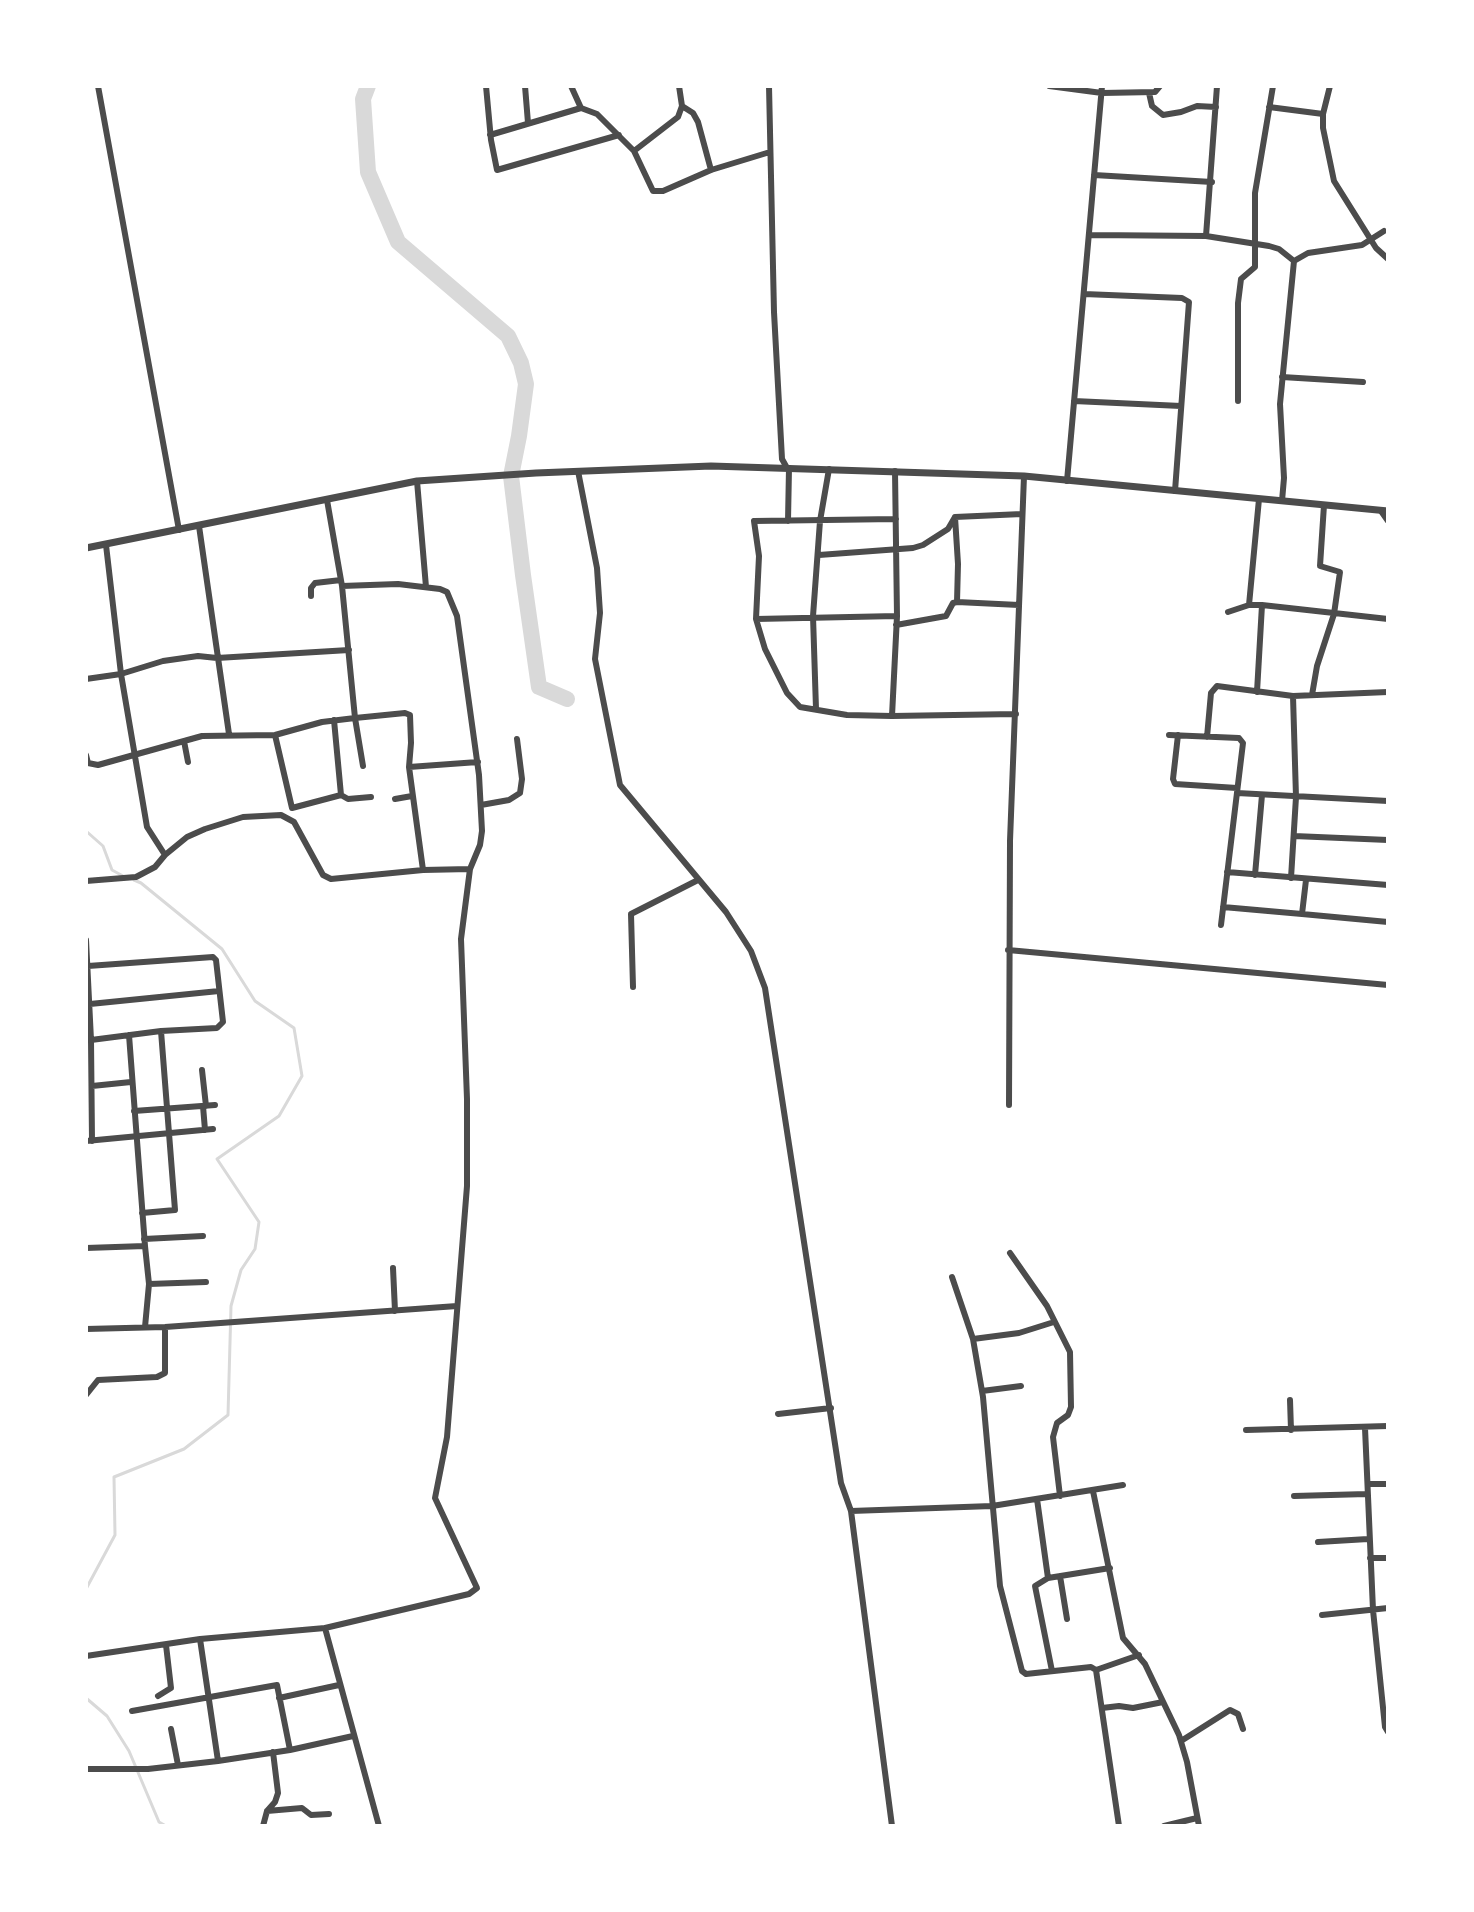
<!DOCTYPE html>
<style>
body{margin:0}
#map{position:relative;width:1474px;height:1912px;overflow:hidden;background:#fff;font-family:Arial,sans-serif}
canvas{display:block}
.frame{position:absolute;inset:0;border:88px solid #fff;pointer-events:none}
</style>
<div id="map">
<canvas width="1474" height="1912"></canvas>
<div class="frame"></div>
</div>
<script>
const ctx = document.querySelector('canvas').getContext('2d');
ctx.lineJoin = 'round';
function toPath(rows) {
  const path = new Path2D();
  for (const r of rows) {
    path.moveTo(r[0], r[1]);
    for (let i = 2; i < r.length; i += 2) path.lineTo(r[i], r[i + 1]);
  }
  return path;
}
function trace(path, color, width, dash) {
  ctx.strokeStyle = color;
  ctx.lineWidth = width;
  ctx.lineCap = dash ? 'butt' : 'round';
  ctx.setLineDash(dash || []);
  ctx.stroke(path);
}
const stream = toPath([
 [86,831,103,846,112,870,123,876],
 [86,1589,115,1535,114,1477,184,1449,228,1415,231,1306,241,1270,255,1249,259,1222,217,1159,279,1116,302,1076,294,1028,255,1001,222,949,141,883,134,880],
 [86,1698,107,1716,129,1751,159,1822,166,1826]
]);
const river = toPath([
 [368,86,363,99,368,172,398,242,508,336,521,363,526,384,519,436,511,476,523,575,539,687,567,699]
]);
const minor = toPath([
 [98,86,179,530],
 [486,86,491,140,497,170,619,135],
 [525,86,528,123],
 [571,86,581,108,597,114,634,151,653,191,663,191,711,170,770,152],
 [679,86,682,106],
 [769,86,774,312,782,459,787,468],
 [1049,86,1102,93,1155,92,1160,86],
 [1330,86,1323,114,1323,128,1334,181,1376,248,1388,259],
 [1149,93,1152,106,1163,115,1181,112,1197,106,1216,107],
 [1269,107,1323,114],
 [490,135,581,108],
 [634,151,678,117,682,106,693,113,698,122,711,170],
 [1094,175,1212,182],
 [1090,235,1206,236,1269,246,1279,249,1294,261,1280,404,1284,478,1282,501],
 [1206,236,1217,86],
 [1294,261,1308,253,1362,245,1384,231],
 [1084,294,1182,298,1189,302,1175,491],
 [1282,377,1363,382],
 [1074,401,1181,406],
 [1238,401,1238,303,1241,279,1255,267,1255,193,1273,86],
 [578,471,597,568,600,613,595,659,620,785,726,912,751,951,765,988,841,1483,851,1511],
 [895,471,897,616,892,716,1016,714],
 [417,481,426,587],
 [1067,481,1102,86],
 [1381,511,1388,521],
 [955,517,958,564,957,602],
 [788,521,789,468],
 [199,526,229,734],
 [106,545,121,674,147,827,165,855],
 [819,555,913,548,923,545,948,529,955,517,1022,514],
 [342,586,398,584,440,589,447,592,457,616,479,775,482,831,480,845,470,869,423,870],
 [311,596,311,588,315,583,341,580],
 [1249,605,1259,499],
 [1228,612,1249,605,1262,605,1388,619],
 [756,619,897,616],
 [896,625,946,616,953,603,957,602,1019,605],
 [86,679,121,674,163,661,198,656,217,658,349,650],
 [1257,692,1262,605],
 [1312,695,1317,666,1334,614,1340,572,1320,566,1324,505],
 [816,709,813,616,820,521,829,469],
 [892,716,847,715,800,707,787,693,765,649,756,619,759,556,754,521,896,519],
 [275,735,292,808,341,795,334,720],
 [1169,735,1239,738,1243,743,1221,925],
 [1178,735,1173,779,1175,784,1237,788],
 [1207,737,1211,693,1217,686,1293,696,1388,692],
 [184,741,188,762],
 [86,755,88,763,98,765,202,736,275,735,322,722,355,718,363,766],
 [409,767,478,762],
 [1237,793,1388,801],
 [341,795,348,799,371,797],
 [395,799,412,796],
 [481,805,509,800,520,793,522,779,517,739],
 [1294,836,1388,840],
 [1227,872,1388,885],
 [1255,875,1262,795],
 [1291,878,1296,797,1293,696],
 [86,881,136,877,155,867,165,855,187,837,205,829,243,817,281,815,294,822,323,875,331,879,423,870,409,767,411,743,410,715,405,713,355,718,342,586,327,500],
 [1223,907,1302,914,1306,880],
 [1302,914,1388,922],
 [86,940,91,1040,86,1040],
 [1008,950,1388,985],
 [88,966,213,957,216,960,223,1022,217,1028,161,1031,91,1040,92,1141],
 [633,987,631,914,698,880],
 [90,1004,219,991],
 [202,1070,206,1106],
 [92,1086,131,1082],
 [1009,1105,1010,841,1024,476],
 [203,1106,205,1130],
 [134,1111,215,1105],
 [86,1141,213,1129],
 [142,1213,175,1210,161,1031],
 [144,1239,203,1236],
 [86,1248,145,1246,129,1035],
 [1010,1253,1047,1306,1070,1352,1071,1407,1068,1415,1057,1423,1053,1437,1060,1496],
 [393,1268,395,1311],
 [952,1277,973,1339,983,1397,1000,1586,1022,1671,1026,1674,1091,1667,1096,1670,1119,1826],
 [149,1284,206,1282],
 [145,1327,149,1284,145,1246],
 [86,1329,165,1327,457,1306],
 [973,1339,1019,1333,1054,1322],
 [982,1391,1021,1386],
 [86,1395,98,1380,157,1377,165,1373,165,1327],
 [1290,1400,1291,1430],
 [778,1414,831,1408],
 [1365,1428,1373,1610,1385,1727,1388,1732],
 [1246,1430,1388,1426],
 [1368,1484,1388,1484],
 [1093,1491,1123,1638,1145,1664,1179,1735,1187,1762,1199,1826],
 [1294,1496,1367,1494],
 [1037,1499,1048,1578],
 [1318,1542,1368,1539],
 [1370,1558,1388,1558],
 [1060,1576,1067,1619],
 [1322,1615,1388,1608],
 [200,1639,218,1761],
 [86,1656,200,1639,325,1628],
 [1096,1670,1139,1655],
 [1052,1671,1035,1586,1048,1578,1110,1568],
 [158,1696,171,1688,166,1645],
 [279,1698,339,1685],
 [1102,1708,1119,1706,1133,1708,1163,1702],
 [132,1711,277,1685,290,1750],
 [171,1729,178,1765],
 [1181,1741,1230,1710,1238,1714,1243,1729],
 [86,1769,148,1769,218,1761,290,1750,353,1736],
 [267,1811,302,1808,311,1815,329,1814],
 [263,1826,267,1811,275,1802,278,1793,273,1752],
 [379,1826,325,1628,469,1594,477,1588,435,1498,447,1437,467,1186,467,1099,461,939,470,869],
 [892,1826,851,1511,992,1506,1123,1485],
 [1164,1826,1197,1818]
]);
const tertiary = toPath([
 [86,548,417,481,536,473,711,466,1024,476,1388,511]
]);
trace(stream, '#d9d9d9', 3);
trace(river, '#d9d9d9', 16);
trace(minor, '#4c4c4c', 6);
trace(tertiary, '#4c4c4c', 7);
</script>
